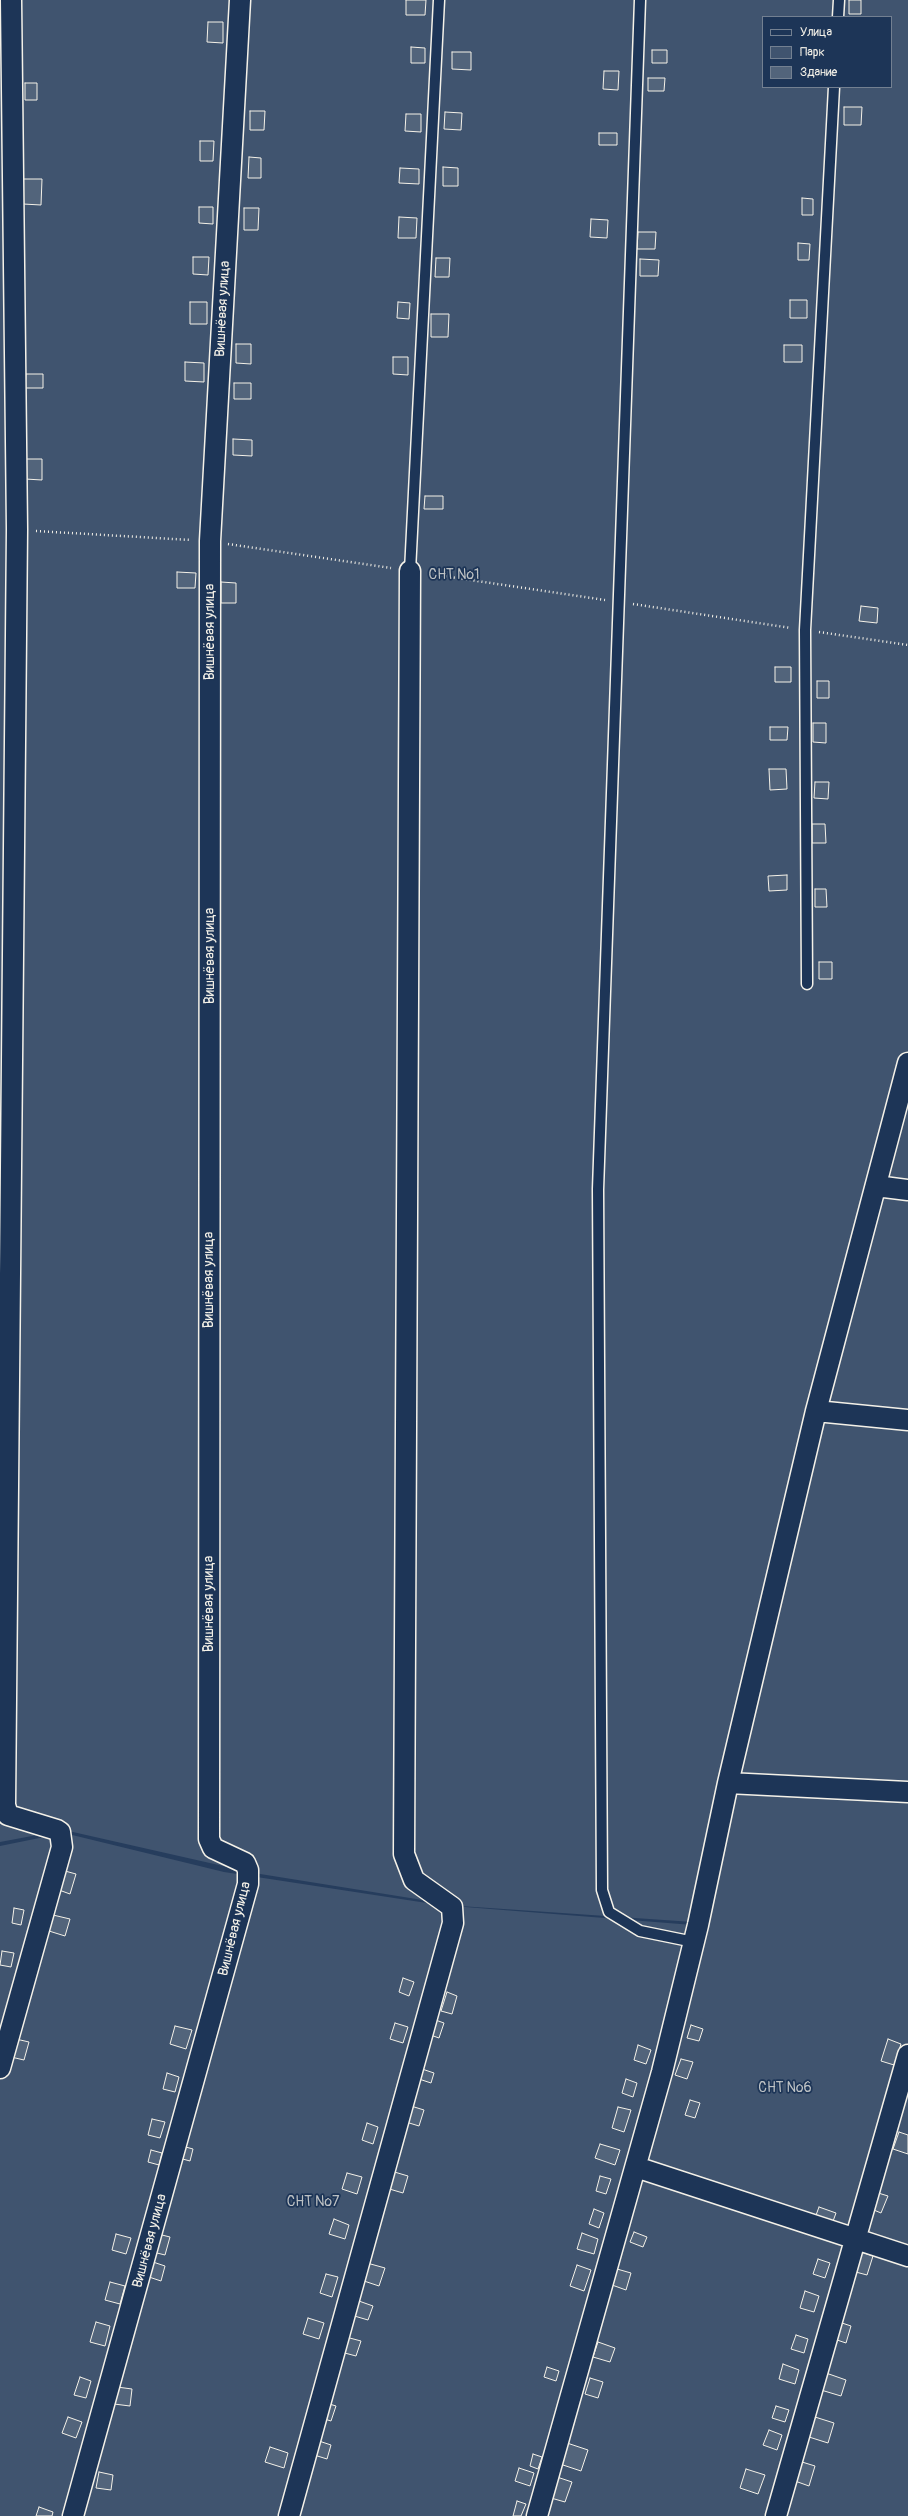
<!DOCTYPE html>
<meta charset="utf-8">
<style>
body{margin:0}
#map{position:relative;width:908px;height:2516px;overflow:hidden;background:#263d5d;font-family:Pangolin,sans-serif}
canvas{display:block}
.legend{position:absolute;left:762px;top:16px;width:130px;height:72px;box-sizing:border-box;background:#1d3557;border:1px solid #738091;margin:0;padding:5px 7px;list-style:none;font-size:12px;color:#f4f1e8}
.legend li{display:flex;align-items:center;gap:8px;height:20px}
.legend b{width:20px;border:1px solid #738091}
</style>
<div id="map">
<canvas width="908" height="2516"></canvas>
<ul class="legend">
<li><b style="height:5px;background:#1d3557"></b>Улица</li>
<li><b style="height:11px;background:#40546f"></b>Парк</li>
<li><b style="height:11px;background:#52647b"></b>Здание</li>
</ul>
</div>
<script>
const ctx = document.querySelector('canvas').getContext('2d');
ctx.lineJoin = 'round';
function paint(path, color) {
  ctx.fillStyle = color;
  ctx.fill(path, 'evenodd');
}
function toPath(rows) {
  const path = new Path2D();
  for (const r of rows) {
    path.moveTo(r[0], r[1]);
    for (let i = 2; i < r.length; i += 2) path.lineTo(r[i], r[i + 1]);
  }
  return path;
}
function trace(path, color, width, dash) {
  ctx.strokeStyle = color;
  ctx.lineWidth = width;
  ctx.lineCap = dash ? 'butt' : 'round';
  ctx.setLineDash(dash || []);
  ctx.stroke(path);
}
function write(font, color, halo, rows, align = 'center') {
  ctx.font = font + ' Pangolin,sans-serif';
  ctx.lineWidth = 3.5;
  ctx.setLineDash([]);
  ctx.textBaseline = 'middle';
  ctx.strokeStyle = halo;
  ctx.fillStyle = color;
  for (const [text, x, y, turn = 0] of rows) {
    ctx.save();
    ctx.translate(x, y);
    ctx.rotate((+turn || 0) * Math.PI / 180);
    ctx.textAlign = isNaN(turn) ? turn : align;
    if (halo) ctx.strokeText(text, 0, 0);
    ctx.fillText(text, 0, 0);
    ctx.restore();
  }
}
const green = toPath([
 [0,0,908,0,908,2516,0,2516,0,1846,64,1833,224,1872,440,1905,693,1925,693,1922,460,1906,254,1873,64,1830,0,1842],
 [763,17,891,17,891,87,763,87]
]);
const building = toPath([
 [406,0,426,0,425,15,406,15,406,0],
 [849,0,861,0,861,14,849,14,849,0],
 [208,22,223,22,223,43,207,42,208,22],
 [411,47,425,48,425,63,411,63,411,47],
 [652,50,667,50,667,63,652,63,652,50],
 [452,52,471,52,471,70,452,69,452,52],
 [604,71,619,71,618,90,603,89,604,71],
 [648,78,665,78,664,91,648,91,648,78],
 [25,83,37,83,37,100,25,100,25,83],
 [844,107,862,107,861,125,844,125,844,107],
 [250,111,265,111,264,130,250,130,250,111],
 [445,112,462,113,461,130,444,129,445,112],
 [406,114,421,114,421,132,405,131,406,114],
 [599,133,617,133,617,145,599,145,599,133],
 [200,141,214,141,213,161,200,161,200,141],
 [249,157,261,158,261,178,248,178,249,157],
 [443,167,458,168,458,186,443,186,443,167],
 [400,168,419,169,419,184,399,183,400,168],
 [23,179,42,179,41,205,23,204,23,179],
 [802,198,813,199,813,215,802,215,802,198],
 [199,207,213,207,213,224,199,223,199,207],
 [244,208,259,208,258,230,244,230,244,208],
 [399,217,417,218,416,238,398,238,399,217],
 [591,219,608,220,607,238,590,237,591,219],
 [638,232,656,232,655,249,637,249,638,232],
 [798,243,810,244,809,260,798,260,798,243],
 [193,257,209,257,208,275,193,274,193,257],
 [436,258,450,258,449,277,435,277,436,258],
 [640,259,659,260,658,276,640,276,640,259],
 [790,300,807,300,807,318,790,318,790,300],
 [190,302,207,302,207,324,190,324,190,302],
 [398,302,410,303,409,319,397,318,398,302],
 [431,314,449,314,448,337,431,337,431,314],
 [236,344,251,344,251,364,236,363,236,344],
 [784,345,802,345,802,362,784,362,784,345],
 [393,357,408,357,408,375,393,374,393,357],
 [185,362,204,363,204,382,185,381,185,362],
 [26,374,43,374,43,388,25,388,26,374],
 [234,383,251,383,251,399,234,399,234,383],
 [233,439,252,440,252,456,233,455,233,439],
 [25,459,42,459,42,480,25,479,25,459],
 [425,496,443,496,443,509,424,509,425,496],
 [177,572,196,573,195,588,177,588,177,572],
 [221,582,236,583,236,603,221,603,221,582],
 [861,606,878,608,877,623,859,621,861,606],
 [775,667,791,667,791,682,775,682,775,667],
 [817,681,829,681,829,698,817,698,817,681],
 [813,723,826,723,826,743,813,742,813,723],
 [770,727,788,727,787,740,770,740,770,727],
 [769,769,786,769,787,789,770,790,769,769],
 [815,782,829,782,828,799,814,798,815,782],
 [812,824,825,824,826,843,812,843,812,824],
 [787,875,787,890,769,891,768,876,787,875],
 [815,889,826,889,827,907,815,907,815,889],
 [819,962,832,962,832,979,819,979,819,962],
 [65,1871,76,1874,70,1894,59,1890,65,1871],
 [14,1908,24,1910,21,1925,12,1923,14,1908],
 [53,1915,70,1919,65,1936,49,1931,53,1915],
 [2,1951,14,1953,11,1967,0,1965,2,1951],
 [403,1978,414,1982,409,1996,399,1992,403,1978],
 [447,1992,457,1996,452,2014,441,2011,447,1992],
 [430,2018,444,2023,439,2038,425,2033,430,2018],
 [395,2023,408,2027,403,2043,390,2039,395,2023],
 [691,2025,703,2029,699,2041,687,2038,691,2025],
 [175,2026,192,2030,186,2049,170,2044,175,2026],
 [16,2039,29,2042,24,2060,11,2057,16,2039],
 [888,2039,901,2044,894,2065,881,2061,888,2039],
 [638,2045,651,2050,646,2064,634,2060,638,2045],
 [681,2059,693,2062,687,2079,675,2075,681,2059],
 [419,2068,434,2073,431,2083,416,2078,419,2068],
 [167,2073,179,2077,175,2092,163,2089,167,2073],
 [626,2079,637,2083,633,2097,622,2093,626,2079],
 [690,2100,700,2103,695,2118,685,2115,690,2100],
 [411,2106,424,2110,419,2126,406,2122,411,2106],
 [618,2107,631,2110,624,2132,612,2128,618,2107],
 [152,2119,165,2122,160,2138,148,2135,152,2119],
 [367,2123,378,2127,373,2144,362,2140,367,2123],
 [899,2132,908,2135,908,2154,893,2149,899,2132],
 [600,2144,620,2150,615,2165,595,2158,600,2144],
 [182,2146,193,2149,190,2161,179,2158,182,2146],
 [151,2150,162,2153,159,2165,148,2162,151,2150],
 [391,2171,408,2176,403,2193,386,2188,391,2171],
 [347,2173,362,2177,357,2194,342,2189,347,2173],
 [600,2176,611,2179,606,2194,596,2191,600,2176],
 [875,2192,888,2196,881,2213,869,2208,875,2192],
 [819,2207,836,2213,832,2224,815,2218,819,2207],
 [594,2209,604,2213,599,2228,589,2224,594,2209],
 [334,2219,349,2225,345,2239,329,2234,334,2219],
 [634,2232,647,2237,643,2247,630,2242,634,2232],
 [582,2233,598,2239,594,2254,577,2249,582,2233],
 [116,2234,131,2238,126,2254,112,2250,116,2234],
 [158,2234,170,2237,165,2255,153,2252,158,2234],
 [858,2251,873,2256,867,2275,852,2271,858,2251],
 [818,2259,830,2263,825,2278,813,2274,818,2259],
 [150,2261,165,2266,161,2281,146,2276,150,2261],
 [367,2263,385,2268,379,2286,361,2280,367,2263],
 [577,2265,591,2270,584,2291,570,2286,577,2265],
 [617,2269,631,2273,626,2290,612,2285,617,2269],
 [326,2274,338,2277,332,2297,320,2293,326,2274],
 [110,2282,125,2286,120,2304,105,2300,110,2282],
 [805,2291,819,2296,814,2312,800,2308,805,2291],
 [356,2300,373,2306,368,2320,351,2315,356,2300],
 [308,2318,324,2323,319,2339,303,2334,308,2318],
 [836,2321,851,2326,846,2343,831,2338,836,2321],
 [96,2322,110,2326,105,2346,90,2342,96,2322],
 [796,2335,808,2339,804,2353,791,2349,796,2335],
 [346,2337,361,2341,356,2356,341,2352,346,2337],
 [598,2342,615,2348,610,2362,593,2357,598,2342],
 [783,2364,799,2370,795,2384,779,2379,783,2364],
 [547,2367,559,2371,556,2381,544,2377,547,2367],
 [826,2373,846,2380,841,2396,821,2390,826,2373],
 [80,2377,91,2381,86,2398,74,2395,80,2377],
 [590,2378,603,2382,598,2398,585,2394,590,2378],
 [117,2387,132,2389,130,2406,114,2404,117,2387],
 [323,2402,336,2406,331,2421,318,2417,323,2402],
 [776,2406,789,2410,785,2422,772,2418,776,2406],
 [68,2417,82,2422,76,2438,62,2433,68,2417],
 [815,2417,834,2423,828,2443,809,2437,815,2417],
 [769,2430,782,2435,777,2450,763,2445,769,2430],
 [316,2440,331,2445,327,2459,311,2454,316,2440],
 [567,2443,588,2450,581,2471,560,2464,567,2443],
 [270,2447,288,2453,284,2468,265,2462,270,2447],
 [533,2454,542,2457,538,2469,530,2466,533,2454],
 [802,2462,815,2466,809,2486,795,2481,802,2462],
 [519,2468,534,2473,530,2486,515,2481,519,2468],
 [746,2469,765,2475,758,2494,740,2488,746,2469],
 [99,2472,113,2475,111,2490,96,2488,99,2472],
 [557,2477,572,2482,565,2502,551,2498,557,2477],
 [517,2501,526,2504,521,2516,513,2516,517,2501],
 [39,2507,53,2512,52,2516,36,2516,39,2507]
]);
const path = toPath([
 [36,531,191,540],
 [228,544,391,568],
 [430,574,605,600],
 [633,604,791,628],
 [819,632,908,645]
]);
const lane = toPath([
 [640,0,598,1189,602,1890,609,1912,640,1931,694,1942],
 [838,17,839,0],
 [410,571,439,0],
 [807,984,805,630,834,87]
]);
const street = toPath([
 [876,1186,908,1190],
 [816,1411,908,1420],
 [728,1783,908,1792],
 [0,2068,62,1847,60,1832,57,1830,8,1815,5,1805,17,529,11,0],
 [636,2167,908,2256],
 [73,2516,248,1884,248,1870,245,1863,213,1848,209,1839,210,541,240,0],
 [289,2516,453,1923,452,1907,414,1880,404,1854,410,571],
 [537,2516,662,2072,698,1925,728,1783,816,1411,908,1063],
 [776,2516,908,2055]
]);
const streetNames = [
 ["Вишнёвая улица",223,309,-87],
 ["Вишнёвая улица",210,632,-90],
 ["Вишнёвая улица",210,956,-90],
 ["Вишнёвая улица",209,1280,-90],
 ["Вишнёвая улица",209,1604,-90],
 ["Вишнёвая улица",235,1929,-76],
 ["Вишнёвая улица",150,2241,-75]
];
const parkNames = [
 ["СНТ №1",454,575],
 ["СНТ №6",785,2088],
 ["СНТ №7",313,2202]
];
paint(green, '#40546f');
paint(building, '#52647b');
trace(building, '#f4f1e8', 1);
trace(lane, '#f4f1e8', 13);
trace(street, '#f4f1e8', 23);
trace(path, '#f4f1e8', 2.5, [1, 3]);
trace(lane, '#1d3557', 10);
trace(street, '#1d3557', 20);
write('14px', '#f4f1e8', '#1d3557', streetNames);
write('14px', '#bec2c4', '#1d3557', parkNames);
</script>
